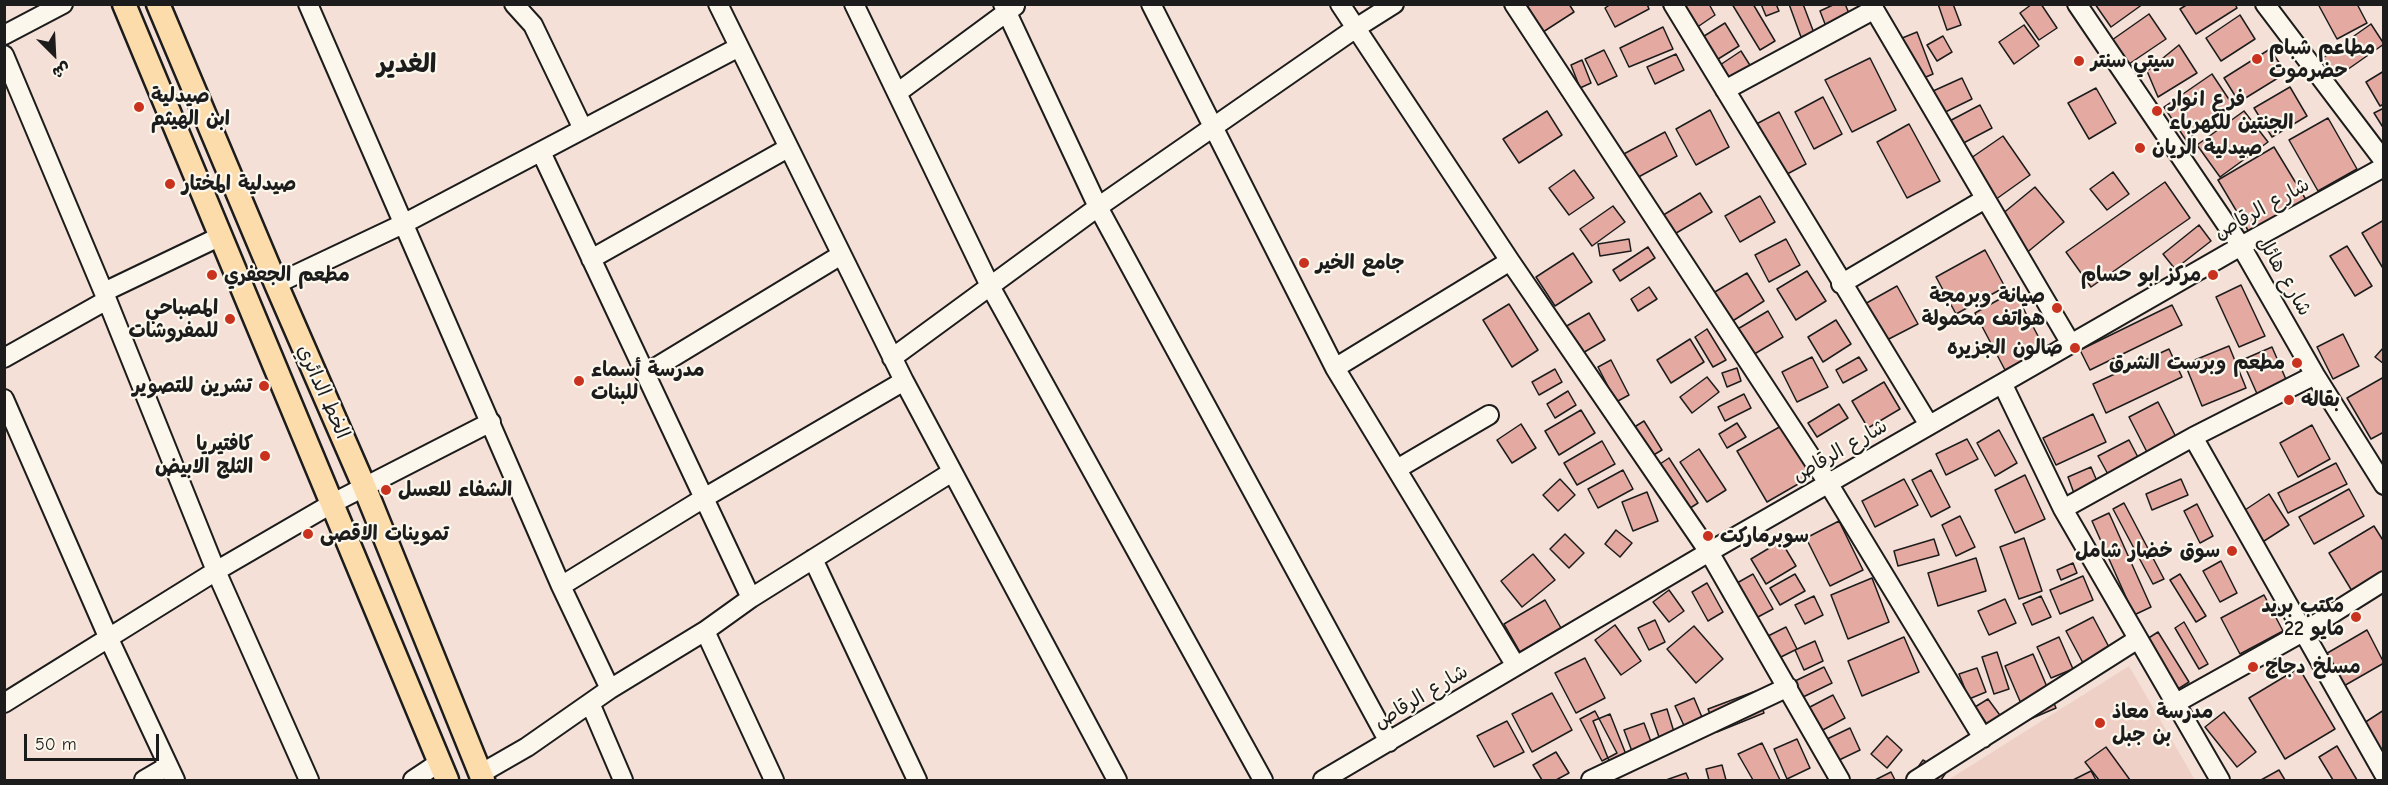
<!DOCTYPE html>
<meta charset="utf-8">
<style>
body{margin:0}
#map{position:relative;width:2388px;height:785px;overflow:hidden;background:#f4e0d6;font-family:"Comic Neue","Playpen Sans Arabic",sans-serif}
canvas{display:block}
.frame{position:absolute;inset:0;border:6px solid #1c1c1c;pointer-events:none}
.north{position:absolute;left:24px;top:24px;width:60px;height:60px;-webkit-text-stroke:4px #fbf7ec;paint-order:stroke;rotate:156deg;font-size:16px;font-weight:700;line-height:24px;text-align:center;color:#1c1c1c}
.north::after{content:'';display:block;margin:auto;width:21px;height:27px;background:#1c1c1c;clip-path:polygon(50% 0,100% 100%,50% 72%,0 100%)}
.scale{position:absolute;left:24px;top:734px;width:135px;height:27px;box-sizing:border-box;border:3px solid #1c1c1c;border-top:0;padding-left:8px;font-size:18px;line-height:21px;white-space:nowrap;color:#1c1c1c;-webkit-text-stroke:4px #fbf7ec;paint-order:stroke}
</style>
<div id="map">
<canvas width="2388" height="785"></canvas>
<div class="frame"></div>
<div class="north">ش</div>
<div class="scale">50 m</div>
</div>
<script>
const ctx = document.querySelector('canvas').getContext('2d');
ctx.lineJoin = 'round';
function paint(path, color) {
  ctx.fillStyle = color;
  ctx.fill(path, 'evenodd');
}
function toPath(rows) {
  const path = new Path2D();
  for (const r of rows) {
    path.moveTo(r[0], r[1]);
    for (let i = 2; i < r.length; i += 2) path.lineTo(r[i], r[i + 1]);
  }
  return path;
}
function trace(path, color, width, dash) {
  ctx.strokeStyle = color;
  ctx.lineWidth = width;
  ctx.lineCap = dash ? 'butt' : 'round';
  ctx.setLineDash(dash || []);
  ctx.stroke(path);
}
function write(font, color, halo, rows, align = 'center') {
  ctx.font = font + ' "Comic Neue","Playpen Sans Arabic",sans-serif';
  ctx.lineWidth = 4.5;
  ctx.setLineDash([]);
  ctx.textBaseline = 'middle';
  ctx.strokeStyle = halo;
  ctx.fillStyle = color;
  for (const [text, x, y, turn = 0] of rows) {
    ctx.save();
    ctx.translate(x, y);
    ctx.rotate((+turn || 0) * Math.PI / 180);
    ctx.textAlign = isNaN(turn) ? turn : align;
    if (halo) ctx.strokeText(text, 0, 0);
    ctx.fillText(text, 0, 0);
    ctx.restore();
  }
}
const built = toPath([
 [2129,666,2195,780,1948,780]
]);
const building = toPath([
 [1526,4,1569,4,1574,12,1543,32,1526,4],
 [1611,4,1647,4,1649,9,1615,27,1605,8,1611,4],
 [1682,4,1709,4,1715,15,1696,28,1682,4],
 [1732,4,1753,4,1775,41,1760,50,1732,4],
 [1761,4,1776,4,1779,11,1766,16,1761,4],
 [1789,4,1803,4,1814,33,1801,37,1789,4],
 [1835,4,1845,4,1851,18,1827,29,1820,11,1835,4],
 [1938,4,1953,4,1961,25,1947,30,1938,4],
 [2032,4,2041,4,2057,28,2039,40,2020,13,2032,4],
 [2095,4,2143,4,2111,27,2095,4],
 [2188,4,2235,4,2237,8,2196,34,2180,9,2188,4],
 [2318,4,2357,4,2367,23,2337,39,2318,4],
 [2149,14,2166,39,2129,64,2112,40,2149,14],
 [2240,15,2255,39,2221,61,2206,38,2240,15],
 [1725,23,1739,46,1715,61,1701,38,1725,23],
 [2371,24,2384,44,2324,86,2310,67,2371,24],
 [2024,25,2039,46,2014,64,1999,42,2024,25],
 [1663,27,1673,49,1629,67,1620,48,1663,27],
 [1917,32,1933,74,1907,85,1890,43,1917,32],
 [1943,36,1952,52,1937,61,1927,45,1943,36],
 [2179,45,2197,73,2158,97,2147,71,2179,45],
 [2270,49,2286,73,2239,102,2224,78,2270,49],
 [1604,50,1617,76,1598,85,1585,59,1604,50],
 [1741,51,1758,78,1737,92,1720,65,1741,51],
 [1676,54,1684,70,1655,84,1647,67,1676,54],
 [1870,58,1896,110,1852,132,1825,80,1870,58],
 [1582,60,1591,83,1580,88,1571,65,1582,60],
 [2384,71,2384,104,2380,106,2366,82,2384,71],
 [2212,74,2234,107,2186,140,2164,107,2212,74],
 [1962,78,1972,99,1933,118,1922,96,1962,78],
 [2290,87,2307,116,2272,137,2254,108,2290,87],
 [2096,88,2116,123,2089,139,2068,103,2096,88],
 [1823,97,1842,134,1814,149,1795,112,1823,97],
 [1980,105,1992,128,1954,148,1942,125,1980,105],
 [2384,108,2384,129,2374,113,2384,108],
 [1710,110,1729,147,1696,165,1676,129,1710,110],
 [1547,111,1562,135,1519,163,1503,139,1547,111],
 [2244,111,2268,142,2220,177,2197,145,2244,111],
 [1779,112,1806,164,1774,181,1747,129,1779,112],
 [2328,118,2357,169,2318,191,2289,140,2328,118],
 [1909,124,1940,181,1907,198,1877,142,1909,124],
 [1665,132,1677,156,1633,180,1620,156,1665,132],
 [2003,136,2030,175,1985,207,1958,167,2003,136],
 [2274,147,2308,203,2252,237,2218,180,2274,147],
 [1574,170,1594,198,1569,215,1549,188,1574,170],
 [2113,172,2129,194,2107,210,2090,189,2113,172],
 [2165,182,2190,218,2091,287,2066,252,2165,182],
 [2035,187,2064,222,2019,259,1990,224,2035,187],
 [1700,193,1712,212,1666,239,1655,220,1700,193],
 [1760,196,1775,222,1740,242,1725,216,1760,196],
 [1613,206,1625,222,1592,246,1580,229,1613,206],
 [2384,220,2384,270,2362,233,2384,220],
 [2199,225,2211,241,2175,269,2163,254,2199,225],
 [1629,239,1631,251,1600,256,1598,244,1629,239],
 [1786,239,1800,265,1769,282,1755,255,1786,239],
 [2347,246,2372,286,2355,296,2330,256,2347,246],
 [1648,247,1655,258,1620,281,1613,270,1648,247],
 [1985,250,2005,287,1956,314,1936,277,1985,250],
 [1573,253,1592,282,1555,306,1536,277,1573,253],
 [1807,271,1826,301,1796,320,1777,289,1807,271],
 [1747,273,1764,301,1731,322,1713,293,1747,273],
 [2241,285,2265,336,2239,347,2216,297,2241,285],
 [1897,286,1918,324,1883,342,1863,305,1897,286],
 [1649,287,1657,299,1638,311,1631,299,1649,287],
 [2014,291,2045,349,2005,370,1975,313,2014,291],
 [1509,304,1538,350,1512,367,1483,320,1509,304],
 [2172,305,2182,325,2090,370,2080,350,2172,305],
 [1768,311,1783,337,1751,356,1736,330,1768,311],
 [1589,313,1605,340,1581,354,1565,327,1589,313],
 [1836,320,1851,344,1823,362,1808,337,1836,320],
 [1707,329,1726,360,1713,367,1695,337,1707,329],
 [2343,334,2359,366,2333,379,2317,347,2343,334],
 [1690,339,1704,362,1671,383,1657,360,1690,339],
 [2229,346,2246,388,2202,406,2185,364,2229,346],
 [2272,347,2291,391,2262,405,2242,360,2272,347],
 [2384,347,2384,364,2375,357,2384,347],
 [2169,349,2182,377,2106,413,2093,384,2169,349],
 [1812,357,1828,387,1797,402,1782,372,1812,357],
 [1859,357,1867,370,1843,383,1836,370,1859,357],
 [1611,360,1629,395,1616,402,1598,367,1611,360],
 [1737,368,1741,381,1727,387,1722,373,1737,368],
 [1555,369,1562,382,1539,395,1532,382,1555,369],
 [1707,377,1719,392,1692,413,1680,397,1707,377],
 [2384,377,2384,432,2371,439,2347,398,2384,377],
 [1884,382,1900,409,1868,428,1852,401,1884,382],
 [1568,391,1576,405,1555,418,1547,404,1568,391],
 [1744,394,1751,408,1725,421,1718,407,1744,394],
 [2158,402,2178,441,2149,456,2129,417,2158,402],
 [1839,404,1848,418,1817,437,1808,423,1839,404],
 [1581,410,1595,433,1559,455,1545,431,1581,410],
 [2093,414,2106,442,2056,465,2043,438,2093,414],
 [1644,421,1662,450,1645,460,1628,431,1644,421],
 [1737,423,1746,437,1727,448,1719,434,1737,423],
 [1521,424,1536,448,1512,463,1497,440,1521,424],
 [1783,425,1812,476,1767,502,1737,451,1783,425],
 [2312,425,2330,459,2298,477,2280,443,2312,425],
 [1999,430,2017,463,1995,476,1977,443,1999,430],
 [1967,439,1978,459,1946,475,1936,454,1967,439],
 [2129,440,2141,463,2110,478,2098,456,2129,440],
 [1602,441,1615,464,1577,485,1564,463,1602,441],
 [1699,449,1726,490,1707,502,1680,462,1699,449],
 [1669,458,1698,503,1681,514,1651,470,1669,458],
 [2336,463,2347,484,2288,513,2278,493,2336,463],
 [2091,467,2099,486,2075,496,2068,477,2091,467],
 [1623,470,1633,489,1598,508,1588,489,1623,470],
 [1931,470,1950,507,1931,517,1912,480,1931,470],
 [2025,475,2045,519,2015,533,1995,490,2025,475],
 [1560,479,1575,495,1558,511,1543,495,1560,479],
 [1904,479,1918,505,1875,527,1862,501,1904,479],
 [2181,479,2188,495,2152,510,2146,494,2181,479],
 [2349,489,2364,516,2314,544,2299,517,2349,489],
 [1647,492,1658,521,1633,531,1622,502,1647,492],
 [2269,494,2289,525,2261,543,2242,512,2269,494],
 [2124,503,2164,579,2153,584,2113,509,2124,503],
 [2197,504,2213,536,2200,543,2184,511,2197,504],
 [2109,513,2151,607,2134,615,2092,521,2109,513],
 [1960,516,1975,547,1956,556,1942,525,1960,516],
 [1839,521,1863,570,1830,586,1806,538,1839,521],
 [2374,526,2384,542,2384,572,2352,591,2329,553,2374,526],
 [1616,530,1632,543,1620,557,1605,544,1616,530],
 [1565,534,1584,553,1569,568,1550,549,1565,534],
 [2024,538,2042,591,2019,599,2000,547,2024,538],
 [1934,539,1939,555,1898,566,1894,551,1934,539],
 [1781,541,1796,566,1766,584,1751,559,1781,541],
 [1533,554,1555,580,1522,607,1501,581,1533,554],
 [1976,558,1986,591,1938,606,1928,573,1976,558],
 [2221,561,2237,593,2220,602,2203,571,2221,561],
 [2073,563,2077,573,2061,580,2057,570,2073,563],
 [1753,574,1773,609,1756,618,1737,583,1753,574],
 [1795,574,1805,591,1780,605,1770,588,1795,574],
 [2180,574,2206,616,2196,622,2170,580,2180,574],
 [2083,576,2093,600,2060,614,2050,590,2083,576],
 [1872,578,1889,622,1848,639,1831,595,1872,578],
 [1707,583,1723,612,1708,621,1692,592,1707,583],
 [1669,590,1684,611,1669,622,1653,602,1669,590],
 [2264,595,2283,631,2240,654,2221,618,2264,595],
 [1814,596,1823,615,1805,624,1795,605,1814,596],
 [2041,596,2051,617,2032,625,2023,604,2041,596],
 [2005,599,2016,623,1989,635,1978,611,2005,599],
 [1545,600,1561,628,1520,652,1504,624,1545,600],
 [2093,617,2110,649,2083,663,2066,631,2093,617],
 [1655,620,1665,642,1649,650,1638,628,1655,620],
 [2184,622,2208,664,2199,669,2175,628,2184,622],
 [1615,625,1641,661,1621,675,1595,640,1615,625],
 [1694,626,1723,659,1696,683,1667,649,1694,626],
 [1786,627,1797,649,1771,662,1760,640,1786,627],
 [2367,630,2384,663,2342,687,2324,655,2367,630],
 [2158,632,2189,682,2178,689,2147,639,2158,632],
 [1904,637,1919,672,1862,696,1848,661,1904,637],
 [2059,637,2073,669,2051,678,2037,647,2059,637],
 [1815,641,1823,661,1804,670,1795,650,1815,641],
 [1997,652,2009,689,1994,694,1982,657,1997,652],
 [2033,654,2056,708,2028,720,2005,666,2033,654],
 [1585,658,1605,698,1576,713,1555,673,1585,658],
 [1824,667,1832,683,1801,698,1793,682,1824,667],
 [1977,668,1986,692,1969,699,1959,674,1977,668],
 [2299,668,2335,729,2285,759,2249,698,2299,668],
 [1756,691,1764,713,1717,732,1708,709,1756,691],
 [1552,693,1572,730,1532,752,1512,714,1552,693],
 [1833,695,1845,718,1821,731,1808,708,1833,695],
 [1694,698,1704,722,1686,730,1675,706,1694,698],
 [1988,699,2002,718,1989,727,1975,707,1988,699],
 [1667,709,1674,732,1659,737,1651,714,1667,709],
 [2384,710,2384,754,2364,723,2384,710],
 [1595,711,1617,753,1602,761,1580,719,1595,711],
 [2224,712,2256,752,2237,767,2205,727,2224,712],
 [1610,714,1631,767,1614,773,1593,721,1610,714],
 [1507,721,1524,752,1494,767,1477,736,1507,721],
 [1644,723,1653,747,1633,754,1624,730,1644,723],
 [1850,728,1860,750,1835,762,1825,740,1850,728],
 [1887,736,1902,750,1887,768,1871,754,1887,736],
 [1797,739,1810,768,1787,779,1774,749,1797,739],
 [1762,743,1780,780,1753,780,1738,754,1762,743],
 [2337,746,2357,780,2333,780,2319,757,2337,746],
 [2106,747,2130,780,2099,780,2085,762,2106,747],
 [1556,752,1569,773,1556,780,1542,780,1533,765,1556,752],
 [1923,760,1945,774,1941,780,1909,780,1923,760],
 [1722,765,1726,780,1709,780,1706,769,1722,765],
 [2279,770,2285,780,2261,780,2279,770],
 [2091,771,2096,780,2073,780,2091,771],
 [1891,772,1895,780,1875,780,1891,772],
 [1686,773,1689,780,1666,780,1686,773]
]);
const minor = toPath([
 [308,4,561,586,610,689],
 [514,4,533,25,583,129],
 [718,4,904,381,1117,780],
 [854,4,990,286,1263,780],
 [1003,4,1098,207,1389,742],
 [1151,4,1335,368,1516,666],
 [1340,4,1510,261,1709,552,1840,780],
 [1514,4,1828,483,1983,738],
 [1673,4,1929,425],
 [1871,4,2071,344],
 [2077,4,2241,246,2315,375,2384,485],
 [2265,4,2384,161],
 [4,35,63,4],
 [4,55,107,300,216,571,309,780],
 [1725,90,1873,10],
 [897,93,1015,6],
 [541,152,751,598],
 [591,259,788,148],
 [276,284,405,223,739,47],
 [1841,284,1985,199],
 [104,292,221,236],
 [4,358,107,300],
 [892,358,1098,207,1356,28,1394,4],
 [1335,368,1510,261],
 [645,374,841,255],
 [2003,385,2063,509,2220,780],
 [4,399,109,639,175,780],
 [2193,437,2384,774],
 [1397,469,1489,415],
 [2063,509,2193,437,2315,375],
 [813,559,917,780],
 [561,586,704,498,904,381],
 [705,631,774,780],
 [4,703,216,571,333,503,491,422],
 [590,703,623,780],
 [2176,703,2303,632,2384,581],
 [480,774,527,747,610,689,705,631,751,598,952,472],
 [144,780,168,766],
 [413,780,440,762],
 [1323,780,1709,552,2241,246,2384,167],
 [1591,780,1788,687],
 [1916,780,2138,639]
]);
const major = toPath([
 [124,4,447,780],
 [158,4,276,284,364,486,483,780]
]);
const markers = [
 [2257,59,6,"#c8321e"],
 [2079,61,6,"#c8321e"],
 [139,107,6,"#c8321e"],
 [2157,111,6,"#c8321e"],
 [2140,148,6,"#c8321e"],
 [170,184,6,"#c8321e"],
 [1304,263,6,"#c8321e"],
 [212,275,6,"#c8321e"],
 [2213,275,6,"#c8321e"],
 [2057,308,6,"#c8321e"],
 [230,319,6,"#c8321e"],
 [2075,348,6,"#c8321e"],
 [2297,363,6,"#c8321e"],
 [579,381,6,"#c8321e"],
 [264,386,6,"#c8321e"],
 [2289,400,6,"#c8321e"],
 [265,456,6,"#c8321e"],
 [386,490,6,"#c8321e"],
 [308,534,6,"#c8321e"],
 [1708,536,6,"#c8321e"],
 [2232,551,6,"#c8321e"],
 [2356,617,6,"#c8321e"],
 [2253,667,6,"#c8321e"],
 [2100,723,6,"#c8321e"]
];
const poiNames = [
 ["مطاعم شبام",2269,48],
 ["حضرموت",2269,71],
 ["سيتي سنتر",2091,61],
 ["صيدلية",151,96],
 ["ابن الهيثم",151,119],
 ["فرع انوار",2169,100],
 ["الجنتين للكهرباء",2169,123],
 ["صيدلية الريان",2152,148],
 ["صيدلية المختار",182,184],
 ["جامع الخير",1316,263],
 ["مطعم الجعفري",224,275],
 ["مركز ابو حسام",2201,275,"right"],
 ["صيانة وبرمجة",2045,296,"right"],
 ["هواتف محمولة",2045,319,"right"],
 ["المصباحي",218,308,"right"],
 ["للمفروشات",218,331,"right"],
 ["صالون الجزيره",2063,348,"right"],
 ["مطعم وبرست الشرق",2285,363,"right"],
 ["مدرسة أسماء",591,370],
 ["للبنات",591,393],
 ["تشرين للتصوير",252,386,"right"],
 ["بقاله",2301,400],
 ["كافتيريا",253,444,"right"],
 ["الثلج الابيض",253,467,"right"],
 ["الشفاء للعسل",398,490],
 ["تموينات الاقصى",320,534],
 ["سوبرماركت",1720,536],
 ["سوق خضار شامل",2220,551,"right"],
 ["مكتب بريد",2344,606,"right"],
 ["22 مايو",2344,629,"right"],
 ["مسلخ دجاج",2265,667],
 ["مدرسة معاذ",2112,712],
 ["بن جبل",2112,735]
];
const streetNames = [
 ["شارع الرقاص",2262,209,-29],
 ["شارع هائل",2284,276,60],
 ["الخط الدائري",323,392,66],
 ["شارع الرقاص",1840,451,-30],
 ["شارع الرقاص",1421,697,-31]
];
const districtNames = [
 ["الغدير",407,65]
];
paint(built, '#efd0c6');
paint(building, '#e4aaa2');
trace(building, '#1c1c1c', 1.5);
trace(minor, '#1c1c1c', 22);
trace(major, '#1c1c1c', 27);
trace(minor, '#fbf7ec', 18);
trace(major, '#fddcac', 22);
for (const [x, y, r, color] of markers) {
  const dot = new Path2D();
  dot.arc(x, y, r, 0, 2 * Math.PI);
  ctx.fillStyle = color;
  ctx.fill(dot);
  trace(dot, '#fbf7ec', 2);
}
write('bold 20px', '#1c1c1c', '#fbf7ec', poiNames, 'left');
write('20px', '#1c1c1c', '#fbf7ec', streetNames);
write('bold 26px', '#1c1c1c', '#fbf7ec', districtNames);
</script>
